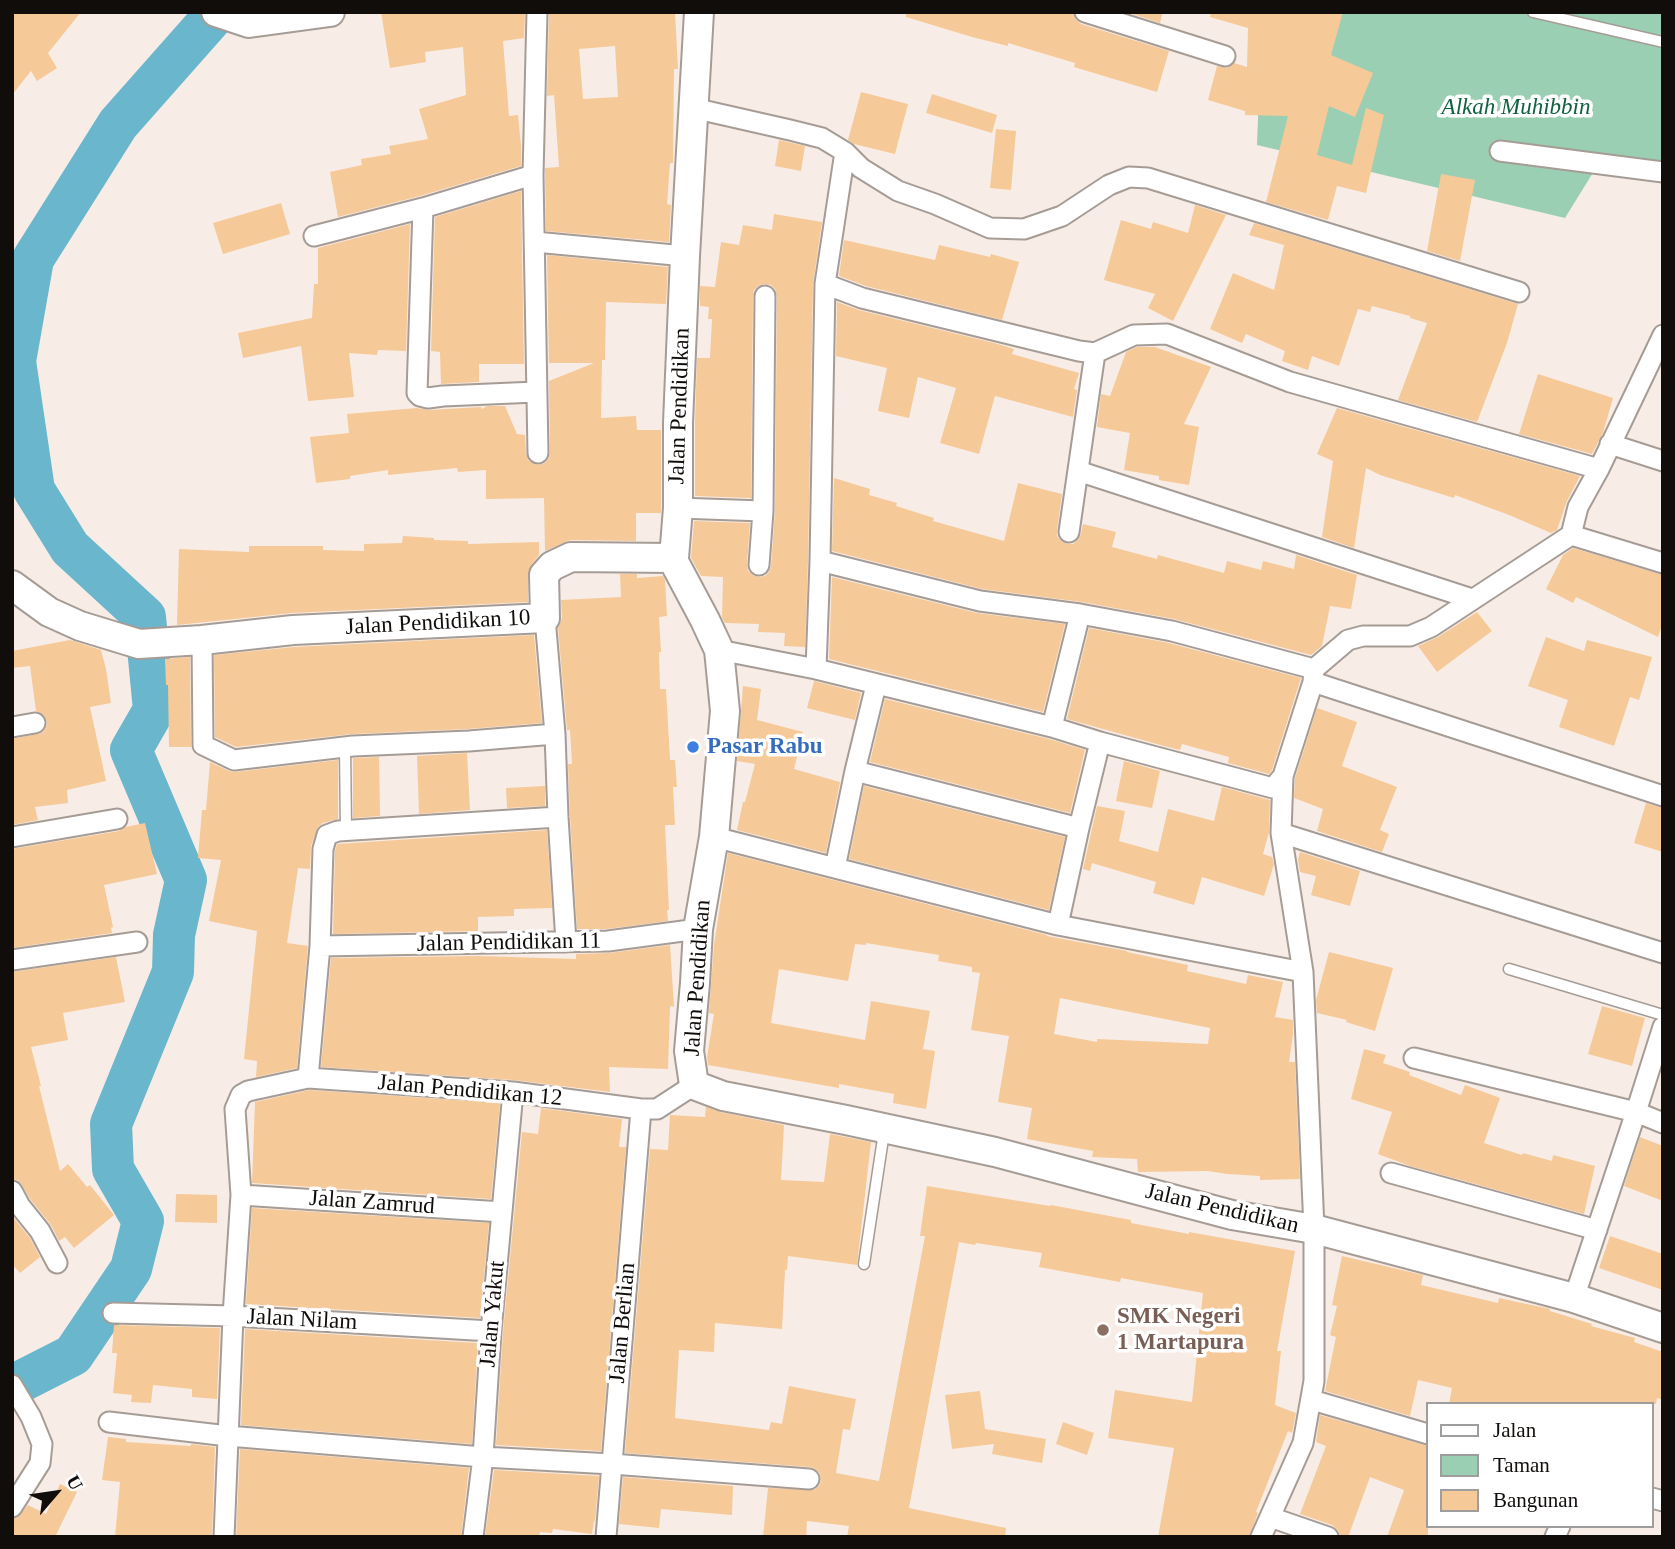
<!DOCTYPE html>
<style>
body{margin:0}
#map{position:relative;width:1675px;height:1549px;overflow:hidden;background:#f8ede6;font-family:"Times New Roman",serif}
canvas{display:block}
.frame{position:absolute;inset:0;border:14px solid #110d0b;pointer-events:none}
.legend{position:absolute;left:1426px;top:1402px;width:228px;height:126px;box-sizing:border-box;background:#fff;border:2px solid #a09e9d;margin:0;padding:9px 12px;list-style:none;font-size:21px;color:#110d0b}
.legend li{display:flex;align-items:center;gap:14px;height:35px}
.legend b{width:35px;border:2px solid #a09e9d}
.north{position:absolute;left:21px;top:1458px;width:70px;height:70px;-webkit-text-stroke:5px #fff;paint-order:stroke;rotate:61deg;font-size:19px;font-weight:700;line-height:28px;text-align:center;color:#110d0b}
.north::after{content:'';display:block;margin:auto;width:24px;height:32px;background:#110d0b;clip-path:polygon(50% 0,100% 100%,50% 72%,0 100%)}
</style>
<div id="map">
<canvas width="1675" height="1549"></canvas>
<div class="frame"></div>
<ul class="legend">
<li><b style="height:9px;background:#fff"></b>Jalan</li>
<li><b style="height:19px;background:#9acfb4"></b>Taman</li>
<li><b style="height:19px;background:#f6c998"></b>Bangunan</li>
</ul>
<div class="north">U</div>
</div>
<script>
const ctx = document.querySelector('canvas').getContext('2d');
ctx.lineJoin = 'round';
function paint(path, color) {
  ctx.fillStyle = color;
  ctx.fill(path, 'evenodd');
}
function toPath(rows) {
  const path = new Path2D();
  for (const r of rows) {
    path.moveTo(r[0], r[1]);
    for (let i = 2; i < r.length; i += 2) path.lineTo(r[i], r[i + 1]);
  }
  return path;
}
function trace(path, color, width, dash) {
  ctx.strokeStyle = color;
  ctx.lineWidth = width;
  ctx.lineCap = dash ? 'butt' : 'round';
  ctx.setLineDash(dash || []);
  ctx.stroke(path);
}
function write(font, color, halo, rows, align = 'center') {
  ctx.font = font + ' "Times New Roman",serif';
  ctx.lineWidth = 7;
  ctx.setLineDash([]);
  ctx.textBaseline = 'middle';
  ctx.strokeStyle = halo;
  ctx.fillStyle = color;
  for (const [text, x, y, turn = 0] of rows) {
    ctx.save();
    ctx.translate(x, y);
    ctx.rotate((+turn || 0) * Math.PI / 180);
    ctx.textAlign = isNaN(turn) ? turn : align;
    if (halo) ctx.strokeText(text, 0, 0);
    ctx.fillText(text, 0, 0);
    ctx.restore();
  }
}
const green = toPath([
 [1262,12,1663,12,1663,162,1594,171,1565,218,1257,145]
]);
const river = toPath([
 [12,1386,73,1355,131,1269,143,1221,113,1169,111,1124,173,972,174,935,186,880,131,750,154,710,145,617,70,548,34,490,15,361,33,259,118,124,217,12]
]);
const building = toPath([
 [12,12,81,12,48,53,57,68,37,81,31,71,12,95],
 [381,12,525,12,524,38,503,41,509,116,518,115,521,146,521,166,420,196,338,217,330,172,362,165,361,159,391,154,389,146,428,139,419,109,466,95,463,47,425,52,426,62,390,68],
 [549,12,675,12,678,69,674,69,673,163,670,163,667,204,671,205,669,242,546,231,545,168,559,167,554,95,547,96],
 [615,46,618,97,583,99,579,49],
 [906,12,1073,12,1076,20,1081,24,1169,51,1157,92,1074,67,1075,63,1008,43,1008,46,972,37,906,17],
 [1127,12,1163,12,1160,23],
 [1211,12,1343,12,1331,55,1373,73,1355,117,1329,106,1317,155,1352,165,1366,108,1384,115,1366,193,1337,186,1328,220,1266,202,1288,116,1245,115,1245,111,1208,100,1217,66,1227,68,1234,63,1247,67,1248,28,1210,17],
 [861,92,908,104,895,154,854,144,848,140],
 [932,94,997,115,992,133,926,113],
 [996,129,1016,131,1011,190,990,188],
 [779,140,805,146,801,171,775,166],
 [1441,174,1475,180,1460,261,1427,251],
 [521,191,524,364,479,364,479,382,441,384,440,352,431,351,435,217],
 [281,203,290,234,223,254,213,223],
 [1195,205,1226,215,1173,321,1148,308,1155,294,1104,280,1121,220,1151,229,1153,222,1188,233],
 [774,214,822,222,813,284,808,561,805,647,784,646,785,633,758,632,759,624,725,623,722,618,723,577,701,576,691,558,694,521,750,523,747,564,748,571,753,575,759,577,765,576,769,572,771,567,775,511,777,296,775,289,771,285,764,284,758,286,754,290,753,296,751,498,695,496,695,423,697,358,710,358,712,319,708,319,709,307,700,306,700,286,715,287,721,242,739,245,743,225,772,230],
 [1254,223,1518,304,1507,343,1477,422,1398,400,1427,323,1410,318,1410,316,1372,306,1370,312,1358,309,1339,366,1312,356,1308,370,1282,361,1285,351,1246,334,1242,343,1210,329,1233,273,1274,290,1284,245,1249,235],
 [410,224,406,351,378,350,377,355,349,353,354,397,308,401,301,346,243,358,238,333,312,318,314,284,318,284,318,248],
 [844,240,935,260,939,245,990,257,991,254,1019,262,1002,320,866,286,839,276],
 [547,255,668,267,666,304,606,302,605,360,602,360,601,418,636,416,637,430,661,430,661,513,636,513,636,541,571,540,545,551,544,498,486,499,486,470,458,472,457,468,388,475,388,470,350,476,350,479,316,483,310,437,349,433,347,414,417,408,429,410,481,407,482,409,487,406,505,406,517,434,525,435,526,453,528,460,532,463,538,465,545,463,549,458,550,453,549,381,594,363,549,363],
 [837,302,859,310,998,344,1014,349,1012,354,1079,373,1074,389,1077,390,1073,417,995,396,979,454,940,443,956,388,918,377,909,418,878,411,887,368,836,356],
 [1137,347,1155,347,1211,367,1184,424,1199,427,1189,485,1159,480,1159,476,1124,470,1130,433,1097,427,1101,394,1110,396,1126,352],
 [1538,374,1613,398,1603,433,1592,454,1519,434],
 [1337,408,1580,476,1567,501,1557,530,1551,533,1509,515,1455,495,1454,498,1380,475,1366,468,1354,548,1322,537,1333,461,1317,454],
 [834,478,870,489,869,495,897,503,896,506,934,518,933,521,1004,541,1018,483,1062,494,1057,531,1057,536,1061,541,1067,544,1073,544,1078,540,1081,534,1083,524,1116,532,1112,547,1157,559,1158,555,1224,573,1227,561,1261,570,1263,561,1294,569,1296,555,1357,575,1351,609,1330,606,1322,646,1311,655,1174,619,1082,602,982,589,832,551],
 [403,536,434,538,434,540,468,541,468,544,539,542,539,555,532,564,528,574,528,602,292,613,177,625,179,549,249,552,249,546,323,546,323,550,364,551,364,544,402,543],
 [1573,548,1663,575,1663,622,1658,637,1576,597,1573,603,1546,589,1563,555],
 [620,574,637,574,637,578,663,576,665,580,667,616,659,617,661,652,659,652,660,689,666,689,670,760,675,760,677,787,673,787,675,825,665,825,669,910,667,910,668,921,607,929,577,929,570,816,568,764,572,764,570,730,567,730,558,628,562,618,561,600,621,597],
 [832,577,977,613,1065,624,1043,712,829,659],
 [1477,612,1492,631,1437,672,1418,646,1438,637],
 [1089,628,1169,643,1301,678,1272,770,1269,774,1228,763,1229,757,1182,744,1180,750,1164,746,1067,719],
 [534,635,542,723,468,729,352,734,236,747,215,737,214,655,294,647],
 [1546,637,1584,651,1587,640,1652,657,1639,700,1630,697,1614,746,1559,727,1568,700,1528,686],
 [70,640,101,650,106,669,111,703,90,707,106,781,67,790,68,803,35,807,38,820,12,825,12,739,42,733,46,728,47,722,44,715,36,711,30,666,12,668,12,651],
 [190,657,191,747,169,747,168,685,166,685,165,659],
 [814,681,861,693,855,720,807,708],
 [743,686,761,689,757,720,803,732,794,769,840,782,826,853,737,830,743,802,745,802,755,764,737,761],
 [885,699,1049,739,1085,750,1070,813,870,762],
 [1317,708,1357,722,1342,766,1397,787,1380,830,1389,834,1382,852,1317,831,1323,809,1294,798,1295,778],
 [467,753,470,810,419,814,417,756],
 [379,757,380,816,353,818,353,758],
 [338,760,338,819,323,823,318,827,311,846,310,869,298,868,287,943,308,946,297,1068,256,1077,257,1061,244,1059,257,931,209,921,221,860,198,858,202,810,206,810,210,762,229,771,235,772],
 [1124,761,1160,771,1152,808,1116,801],
 [545,786,545,806,507,808,506,788],
 [864,786,1065,837,1049,910,849,859],
 [1222,787,1270,800,1269,832,1263,854,1272,857,1274,864,1264,896,1202,877,1194,905,1153,893,1156,882,1092,863,1090,871,1083,869,1097,806,1125,811,1119,841,1158,852,1168,809,1214,821],
 [1646,803,1663,808,1663,852,1634,843],
 [145,823,157,874,104,885,113,927,111,928,112,933,12,948,12,849,119,831,126,827],
 [547,830,552,908,514,909,514,916,478,917,478,931,333,934,335,851,337,844],
 [1300,852,1360,871,1350,906,1311,895,1316,876,1300,872,1298,860],
 [728,853,1047,935,1047,936,1127,951,1127,952,1188,965,1187,971,1246,984,1248,975,1283,982,1275,1017,1293,1020,1293,1035,1289,1062,1295,1062,1300,1179,1260,1180,1260,1176,1227,1174,1208,1171,1138,1172,1137,1159,1092,1157,1093,1151,1027,1139,1032,1108,998,1102,1009,1036,971,1030,980,973,972,972,972,967,938,961,939,955,866,943,866,945,855,944,848,981,779,969,771,1023,865,1040,871,1001,930,1011,923,1049,935,1051,926,1109,893,1103,894,1094,839,1084,839,1088,708,1065,707,1057,714,1014,709,1013,714,945],
 [1060,998,1210,1028,1208,1044,1097,1039,1097,1042,1054,1034],
 [670,945,674,1007,670,1006,668,1069,609,1067,610,1092,514,1080,321,1067,331,958,478,956,576,959,576,954,609,953],
 [1329,952,1393,968,1375,1031,1346,1022,1347,1020,1317,1013,1316,1000],
 [116,957,125,1002,63,1013,68,1040,31,1047,41,1086,39,1086,60,1171,68,1164,87,1187,90,1185,114,1215,74,1248,65,1237,59,1241,51,1225,30,1199,22,1185,18,1180,12,1179,12,972],
 [1602,1006,1645,1018,1632,1066,1588,1054],
 [1364,1049,1386,1055,1383,1063,1410,1072,1409,1075,1461,1095,1465,1085,1500,1098,1484,1143,1522,1155,1523,1153,1552,1161,1553,1155,1595,1166,1584,1214,1410,1166,1378,1154,1392,1112,1351,1099],
 [309,1090,500,1103,491,1199,252,1183,255,1102],
 [706,1107,720,1112,784,1125,781,1180,824,1182,830,1134,871,1142,857,1265,788,1256,787,1270,785,1270,782,1329,715,1323,714,1352,679,1350,675,1418,769,1430,771,1422,782,1424,789,1386,856,1399,850,1430,843,1429,836,1473,879,1481,925,1236,920,1236,927,1186,1050,1206,1051,1205,1131,1220,1131,1223,1189,1234,1189,1232,1295,1251,1277,1351,1281,1351,1275,1405,1296,1413,1292,1433,1288,1431,1256,1512,1258,1513,1249,1537,1158,1537,1174,1448,1108,1438,1115,1390,1192,1402,1203,1293,1121,1278,1120,1282,1039,1267,1042,1253,976,1243,975,1245,959,1242,909,1508,1006,1528,1005,1537,847,1537,849,1526,807,1521,806,1537,763,1537,768,1488,814,1490,819,1486,821,1481,820,1474,816,1469,810,1467,625,1453,650,1149,668,1150,670,1115,705,1117],
 [541,1108,622,1119,619,1147,626,1147,601,1451,496,1445,503,1332,522,1132,538,1134],
 [1640,1137,1663,1146,1663,1201,1624,1186],
 [176,1194,217,1195,217,1223,175,1222],
 [252,1208,489,1223,480,1318,246,1304],
 [12,1216,30,1238,40,1257,20,1273,12,1264],
 [1610,1236,1663,1254,1663,1290,1599,1268],
 [1342,1256,1423,1275,1421,1285,1498,1303,1499,1298,1550,1309,1550,1311,1592,1324,1591,1326,1635,1338,1634,1342,1663,1352,1663,1400,1657,1398,1656,1404,1449,1404,1452,1388,1418,1380,1410,1416,1325,1391,1336,1337,1330,1335,1337,1306,1332,1305],
 [114,1325,220,1328,217,1399,192,1397,192,1389,153,1385,151,1403,131,1402,132,1395,113,1393,117,1353,112,1353],
 [245,1329,478,1343,472,1444,241,1425],
 [980,1391,985,1429,1046,1439,1042,1463,992,1454,994,1444,952,1449,945,1395],
 [1320,1415,1428,1446,1428,1537,1387,1537,1404,1490,1370,1477,1348,1537,1340,1537,1338,1530,1332,1525,1300,1514,1326,1446,1316,1442],
 [1063,1422,1094,1433,1087,1455,1056,1444],
 [108,1437,126,1439,126,1442,191,1446,191,1444,215,1447,212,1537,115,1537,120,1482,102,1480],
 [240,1449,469,1468,461,1537,236,1537],
 [494,1470,599,1476,595,1521,594,1521,592,1534,553,1529,552,1533,540,1532,539,1537,485,1537],
 [623,1477,733,1486,732,1515,661,1509,659,1528,619,1524],
 [60,1484,77,1492,55,1537,12,1537,12,1519,18,1517,28,1505,46,1514]
]);
const lane = toPath([
 [1533,12,1663,42],
 [345,747,346,831],
 [1509,969,1663,1015],
 [864,1264,884,1132]
]);
const street = toPath([
 [537,12,533,175,538,453],
 [1085,12,1225,56],
 [693,108,790,130,822,138,845,152,861,168,898,191,935,204,990,228,1024,229,1062,216,1109,185,1129,177,1148,178,1519,292],
 [1500,151,1663,172],
 [423,208,417,393,420,396,428,398,443,396,536,392],
 [314,236,423,208,533,175],
 [535,242,685,256],
 [825,284,862,298,1079,351,1095,353,1134,335,1167,334,1290,382,1599,469],
 [1610,444,1663,461],
 [1078,471,1472,599],
 [678,508,763,511],
 [1069,532,1095,353],
 [1571,535,1663,563],
 [820,561,980,601,1080,614,1172,631,1314,669],
 [759,565,763,511,765,296],
 [545,618,555,734,558,817,566,942],
 [202,640,203,745,234,760,353,746,469,741,555,734],
 [719,650,816,669,1052,727,1100,742,1273,788,1283,776],
 [816,669,820,561,825,284,845,152],
 [1313,682,1663,796],
 [12,727,35,723],
 [1052,727,1080,614],
 [855,771,1079,828],
 [1281,833,1663,953],
 [12,837,117,819],
 [714,837,1058,925,1303,972],
 [835,868,855,771,876,685],
 [1058,925,1079,828,1100,742],
 [320,946,608,941,698,929],
 [12,960,137,942],
 [1414,1058,1636,1112,1663,1123],
 [308,1078,320,946,323,849,327,835,338,831,558,817],
 [1391,1173,1597,1230],
 [12,1191,20,1206,40,1231,57,1263],
 [241,1195,502,1212],
 [1574,1298,1636,1112,1663,1027],
 [113,1313,233,1316,491,1331],
 [12,1385,31,1417,42,1444,40,1463,12,1507],
 [1312,1400,1428,1434],
 [109,1422,228,1436,483,1457,612,1464,809,1479],
 [1652,1498,1663,1501],
 [1270,1517,1328,1537],
 [224,1537,233,1316,241,1195,235,1109,241,1095,248,1091,308,1078,513,1092,641,1109,657,1109,694,1085],
 [473,1537,483,1457,491,1331,513,1092],
 [606,1537,641,1109],
 [1261,1537,1303,1443,1314,1381,1314,1229,1303,972,1281,833,1283,776,1313,682,1314,669,1348,640,1363,636,1410,636,1431,627,1571,535,1578,507,1599,469,1663,335],
 [1555,1537,1560,1526]
]);
const secondary = toPath([
 [216,12,249,23,330,12],
 [699,12,685,256,678,423,678,508,674,558,672,558,705,620,719,650,725,711,714,837,698,929,695,983,689,1051,694,1085,723,1096,846,1120,995,1152,1232,1215,1314,1229,1574,1298,1663,1328],
 [12,585,49,612,80,626,139,644,202,640,293,630,545,618,544,575,552,566,571,557,672,558]
]);
const markers = [
 [693,747,7,"#3f7fe0"],
 [1103,1330,7,"#8d6e63"]
];
const parkNames = [
 ["Alkah Muhibbin",1516,108]
];
const streetNames = [
 ["Jalan Pendidikan",680,406,-88],
 ["Jalan Pendidikan 10",438,623,-3],
 ["Jalan Pendidikan 11",509,943,-1],
 ["Jalan Pendidikan",698,978,-86],
 ["Jalan Pendidikan 12",470,1091,5],
 ["Jalan Zamrud",372,1203,4],
 ["Jalan Pendidikan",1222,1209,13],
 ["Jalan Yakut",493,1314,-85],
 ["Jalan Nilam",302,1320,3],
 ["Jalan Berlian",623,1323,-85]
];
const shopNames = [
 ["Pasar Rabu",707,747]
];
const educationNames = [
 ["SMK Negeri",1117,1317],
 ["1 Martapura",1117,1343]
];
paint(green, '#9acfb4');
trace(river, '#6ab6cd', 42);
paint(building, '#f6c998');
trace(lane, '#a69c96', 13);
trace(street, '#a69c96', 23);
trace(secondary, '#a69c96', 32);
trace(lane, '#fff', 10);
trace(street, '#fff', 19);
trace(secondary, '#fff', 28);
for (const [x, y, r, color] of markers) {
  const dot = new Path2D();
  dot.arc(x, y, r, 0, 2 * Math.PI);
  ctx.fillStyle = color;
  ctx.fill(dot);
  trace(dot, '#fff', 2.5);
}
write('italic 23px', '#106142', '#fff', parkNames);
write('23px', '#110d0b', '#fff', streetNames);
write('bold 23px', '#366cbe', '#fff', shopNames, 'left');
write('bold 23px', '#785e54', '#fff', educationNames, 'left');
</script>
